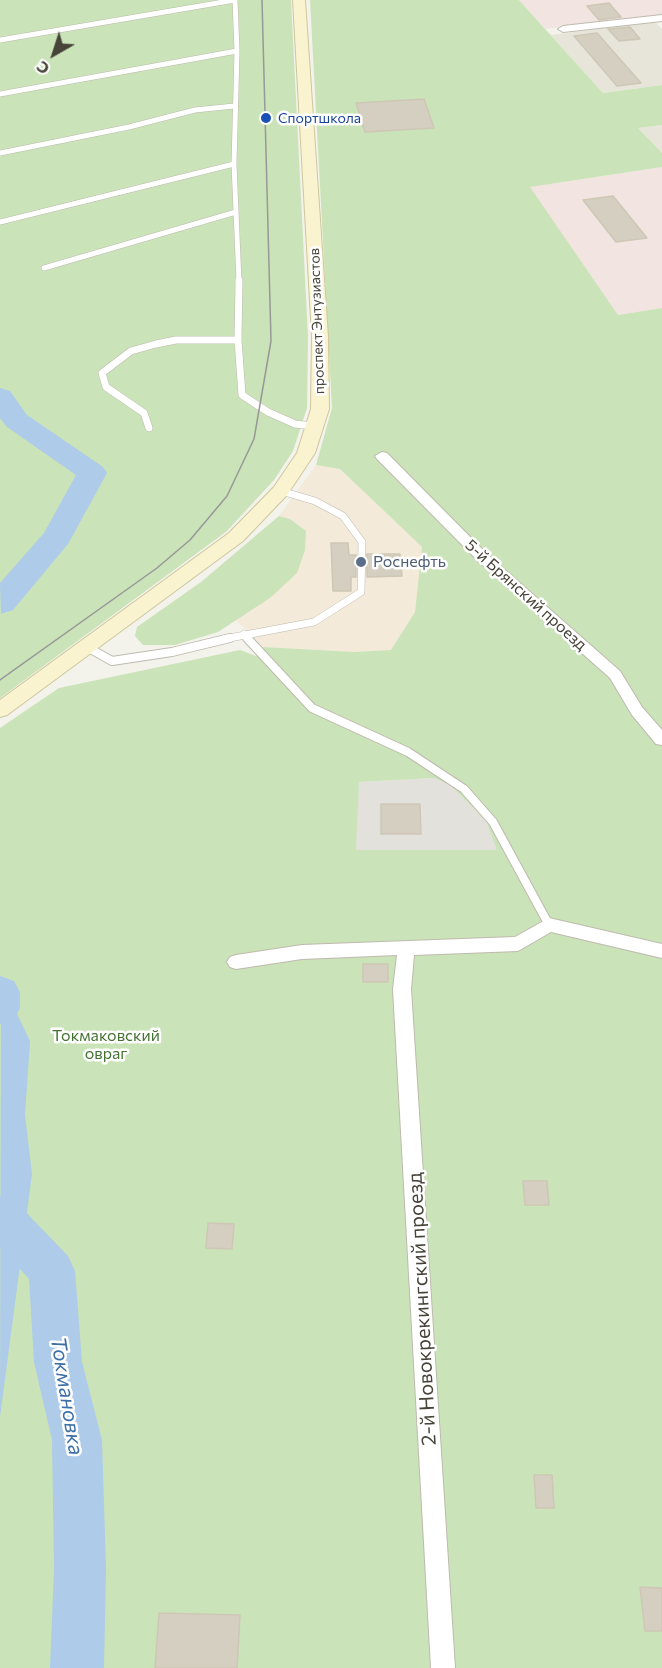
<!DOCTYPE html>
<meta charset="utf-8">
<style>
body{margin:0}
#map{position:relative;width:662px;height:1668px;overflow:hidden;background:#f3f2eb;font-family:Commissioner,sans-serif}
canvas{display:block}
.north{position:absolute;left:24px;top:24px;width:60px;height:60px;-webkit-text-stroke:4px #fff;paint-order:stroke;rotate:219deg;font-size:16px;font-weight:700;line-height:24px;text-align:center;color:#474339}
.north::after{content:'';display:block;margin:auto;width:21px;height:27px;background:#474339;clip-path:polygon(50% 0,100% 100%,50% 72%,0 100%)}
</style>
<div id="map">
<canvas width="662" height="1668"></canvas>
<div class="north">С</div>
</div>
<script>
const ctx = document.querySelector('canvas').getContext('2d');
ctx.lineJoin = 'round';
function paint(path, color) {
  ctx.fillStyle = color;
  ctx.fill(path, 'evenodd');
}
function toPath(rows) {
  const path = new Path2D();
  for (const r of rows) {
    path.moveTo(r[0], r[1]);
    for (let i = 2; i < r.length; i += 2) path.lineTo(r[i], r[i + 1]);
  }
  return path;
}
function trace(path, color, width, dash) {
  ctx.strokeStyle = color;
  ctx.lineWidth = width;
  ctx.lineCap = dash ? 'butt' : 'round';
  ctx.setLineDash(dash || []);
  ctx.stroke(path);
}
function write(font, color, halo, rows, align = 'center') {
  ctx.font = font + ' Commissioner,sans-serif';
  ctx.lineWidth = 5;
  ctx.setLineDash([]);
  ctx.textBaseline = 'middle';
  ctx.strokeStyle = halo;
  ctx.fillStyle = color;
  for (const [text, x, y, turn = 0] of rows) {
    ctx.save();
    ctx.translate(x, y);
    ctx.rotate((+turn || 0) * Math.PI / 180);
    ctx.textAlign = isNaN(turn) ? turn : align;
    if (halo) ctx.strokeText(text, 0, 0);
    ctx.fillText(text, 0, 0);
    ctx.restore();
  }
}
const residential = toPath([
 [655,22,662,29,662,85,603,93,551,35],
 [662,125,662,153,638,128]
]);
const commercial = toPath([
 [316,465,340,469,422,547,415,612,392,650,354,652,263,647,236,620,270,598,290,519,279,516]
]);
const industrial = toPath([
 [434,778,450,785,486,821,498,850,355,850,359,782]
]);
const medical = toPath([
 [519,0,662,0,662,15,546,29],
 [662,167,662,308,618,315,529,187]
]);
const green = toPath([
 [0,0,291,0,308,337,307,408,293,451,274,480,227,531,0,698],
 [310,0,519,0,603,93,662,85,662,125,638,128,662,153,662,167,530,187,618,315,662,308,662,1668,0,1668,0,728,59,688,240,650,256,656,263,647,354,652,391,650,415,612,422,547,340,469,316,465,332,408],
 [434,778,450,785,486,821,497,850,356,850,359,782],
 [279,516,290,519,306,531,305,550,297,573,270,598,218,632,175,645,143,645,135,636,137,627,201,582]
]);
const water = toPath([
 [1,994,13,997,17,1014,30,1041,25,1115,32,1174,0,1417]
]);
const river = toPath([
 [0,388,10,391,27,415,103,467,107,473,68,544,13,610,1,614,0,583,44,533,76,475,7,427,0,418,0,388],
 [0,976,14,981,20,992,20,1008,14,1020,0,1024,0,976],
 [0,1196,16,1202,68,1256,75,1271,82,1362,102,1440,106,1569,104,1668,50,1668,54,1569,52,1440,34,1362,29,1279,0,1247,0,1196]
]);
const building = toPath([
 [609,3,621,17,599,20,587,6,609,3],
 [630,27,640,39,619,41,608,29,630,27],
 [597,33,641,83,617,86,574,36,597,33],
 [424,99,434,128,365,132,356,103,424,99],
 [613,196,647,238,616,242,583,200,613,196],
 [331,543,348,543,349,555,356,555,356,577,351,577,351,591,333,591,331,543],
 [367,554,400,554,402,576,367,577,367,554],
 [381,804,420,804,421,834,381,834,381,804],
 [363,964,388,964,388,982,363,982,363,964],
 [523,1181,547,1181,549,1205,525,1205,523,1181],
 [208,1223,234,1224,232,1249,206,1248,208,1223],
 [534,1475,552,1475,554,1508,536,1508,534,1475],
 [640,1587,662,1588,662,1631,645,1631,640,1587],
 [159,1613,240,1615,237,1668,155,1668,159,1613]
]);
const laneFar2 = toPath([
 [235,0,237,51,234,164,239,282],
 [0,40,235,0],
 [0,94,237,51],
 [0,153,129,127,195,110,234,106],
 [0,222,234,164],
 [44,268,236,212]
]);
const laneFar1 = toPath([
 [238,340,242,395,268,412,295,424,314,426],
 [149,428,144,413,106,387,102,373,131,351,156,344,176,340,238,340,239,280],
 [244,634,249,639],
 [224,639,314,622,361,592,362,542,343,516,315,501,281,491]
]);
const lane = toPath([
 [247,638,312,708,408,752,464,789,493,822,549,925],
 [87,647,112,661,172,652,230,638]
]);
const street = toPath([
 [662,15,662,21,563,32,558,29,563,26,662,15],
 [382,452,387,453,488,555,620,671,642,707,662,730,662,745,656,744,632,715,610,678,478,561,377,459,375,456,382,452],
 [549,918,662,944,662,958,551,932,518,951,414,955,411,989,455,1668,431,1668,393,989,397,955,302,959,236,969,230,967,227,962,230,957,236,955,302,945,515,937,549,918]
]);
const secondary = toPath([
 [293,0,305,0,328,337,329,409,315,453,287,495,243,541,7,715,0,717,0,700,229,533,274,487,297,453,311,409,312,337,293,0]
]);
const tram = toPath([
 [0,680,157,568,190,540,227,496,254,439,271,341,262,0]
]);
const markers = [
 [266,118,6,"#1a4fb4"],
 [361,562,6,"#5c6f8a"]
];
const farTransitnames = [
 ["Спортшкола",278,118]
];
const farStreetnames = [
 ["проспект Энтузиастов",317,321,-92]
];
const serviceNames = [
 ["Роснефть",373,562]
];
const streetNames = [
 ["5-й Брянский проезд",526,595,42]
];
const parkNames = [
 ["Токмаковский",106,1036],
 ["овраг",106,1054]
];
const nearStreetnames = [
 ["2-й Новокрекингский проезд",422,1309,-93]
];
const nearWaternames = [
 ["Токмановка",67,1396,81]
];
paint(residential, '#e7e4d9');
paint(commercial, '#f3ead9');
paint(industrial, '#e3e1dc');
paint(medical, '#f2e4e0');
paint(green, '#cbe3b8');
paint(water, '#aecbe9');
paint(river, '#aecbe9');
paint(building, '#d4cfc1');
trace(building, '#cec7b5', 1.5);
trace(laneFar2, '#bebaae', 6);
trace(laneFar1, '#bebaae', 8);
trace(lane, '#bebaae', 10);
trace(street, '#bebaae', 2);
trace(secondary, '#cec79f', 2);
trace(laneFar2, '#fff', 5);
trace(laneFar1, '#fff', 7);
trace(lane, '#fff', 8);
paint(street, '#fff');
paint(secondary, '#f9f3cf');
trace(tram, '#989898', 1.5);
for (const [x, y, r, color] of markers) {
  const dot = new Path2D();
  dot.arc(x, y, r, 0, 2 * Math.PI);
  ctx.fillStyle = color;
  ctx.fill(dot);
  trace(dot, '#fff', 2);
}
write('14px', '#164399', '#fff', farTransitnames, 'left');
write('14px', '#474339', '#fff', farStreetnames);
write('16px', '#4e5e75', '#fff', serviceNames, 'left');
write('16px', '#474339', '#fff', streetNames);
write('16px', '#447332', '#fff', parkNames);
write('20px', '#474339', '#fff', nearStreetnames);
write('italic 21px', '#3d6fa8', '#fff', nearWaternames);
</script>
